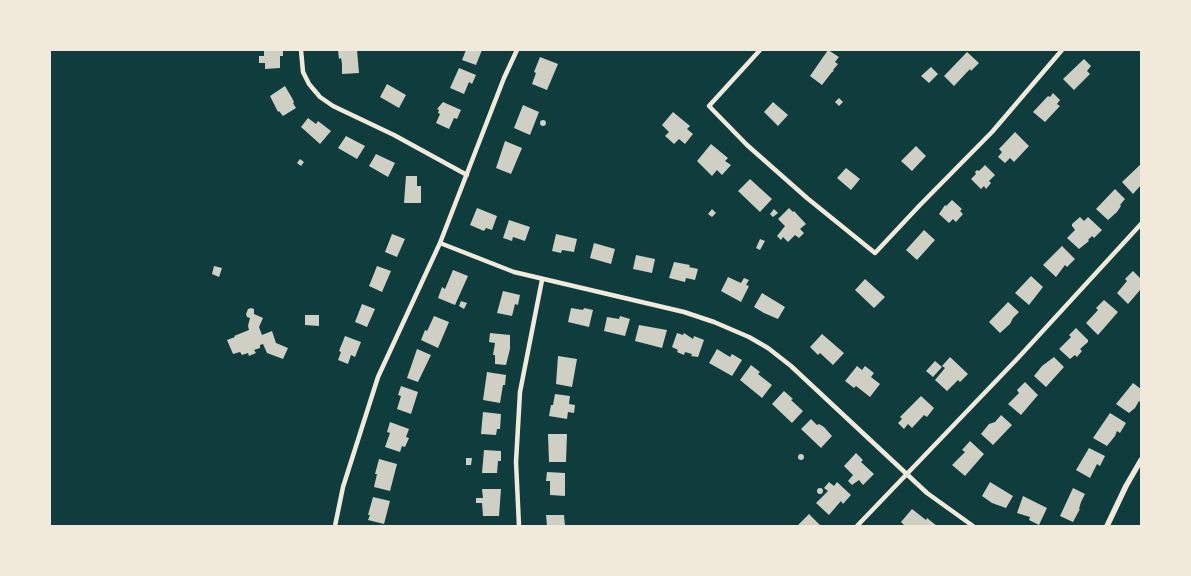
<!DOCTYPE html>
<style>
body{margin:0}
#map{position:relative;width:1191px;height:576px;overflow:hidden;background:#0f3d3e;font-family:"Exo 2",sans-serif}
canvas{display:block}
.frame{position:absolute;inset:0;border:51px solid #f1e9da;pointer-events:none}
</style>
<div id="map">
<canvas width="1191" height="576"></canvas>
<div class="frame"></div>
</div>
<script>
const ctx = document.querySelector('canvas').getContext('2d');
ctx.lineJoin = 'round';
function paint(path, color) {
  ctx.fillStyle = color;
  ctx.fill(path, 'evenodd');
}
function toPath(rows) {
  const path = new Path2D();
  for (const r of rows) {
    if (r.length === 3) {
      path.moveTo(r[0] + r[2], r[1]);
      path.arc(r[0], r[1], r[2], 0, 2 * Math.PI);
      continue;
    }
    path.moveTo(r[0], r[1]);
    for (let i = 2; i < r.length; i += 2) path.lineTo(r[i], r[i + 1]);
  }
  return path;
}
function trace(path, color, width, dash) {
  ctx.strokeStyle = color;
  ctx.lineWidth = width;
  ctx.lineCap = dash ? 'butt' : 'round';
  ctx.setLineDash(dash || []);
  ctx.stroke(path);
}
const building = toPath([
 [264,50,283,50,283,56,280,56,280,68,265,69,265,63,259,63,259,56,264,56],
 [338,50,357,50,359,73,342,74,342,64,341,58,339,59],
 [466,50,482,50,476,65,462,60],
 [828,50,839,57,835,62,838,64,833,70,834,71,832,72,822,85,810,76],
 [967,52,979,63,971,71,970,69,954,86,944,76],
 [540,57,558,64,547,90,532,84,536,73,534,72],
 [1084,59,1091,66,1087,71,1090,74,1074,90,1063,79],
 [931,67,938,74,929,83,921,76],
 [459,68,476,75,472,84,469,82,464,94,450,88],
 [387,84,406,95,399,108,380,97],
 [285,86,292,98,294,102,293,103,296,108,283,116,279,111,278,112,270,96],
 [1053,93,1060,100,1057,104,1060,106,1045,122,1033,112,1048,96,1050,97],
 [839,98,843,102,839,106,835,102],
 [443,102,461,110,457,119,454,118,449,129,436,123,440,114,438,113,439,110,437,109],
 [773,102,788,115,778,126,764,112],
 [523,105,539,112,530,135,514,128],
 [673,112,690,126,687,129,693,134,685,144,679,139,674,144,665,136,669,132,662,125],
 [308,118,316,124,318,121,331,131,320,144,301,127],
 [543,123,3],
 [1015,132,1029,146,1014,162,1010,158,1005,163,998,157,1002,152,999,149],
 [346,136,365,146,357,159,338,148],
 [505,141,522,148,511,174,496,168],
 [711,144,728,158,725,161,731,165,722,175,717,170,712,176,697,161],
 [916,146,926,156,912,171,901,161],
 [376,154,395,163,388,177,369,166],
 [300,159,304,162,301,166,297,163],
 [1141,164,1141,185,1133,194,1122,182],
 [985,165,995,175,989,181,991,183,986,189,984,186,981,189,971,179,976,174,975,172,977,170,979,171],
 [846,168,860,179,851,190,837,178],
 [406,176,417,176,417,186,421,186,421,203,404,203],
 [750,179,772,199,760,212,738,191],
 [1115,189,1125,199,1120,205,1121,206,1117,212,1108,220,1096,209],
 [952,200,962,209,960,211,963,214,956,222,953,219,949,223,939,214,945,205,946,206],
 [477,208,497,216,492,230,486,228,484,231,470,225],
 [789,208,793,212,794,211,806,224,800,229,804,233,799,238,795,235,788,242,783,237,781,240,777,236,785,226,778,219],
 [712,209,716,213,712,217,708,214],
 [774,209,778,213,773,217,770,214],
 [1080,217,1084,221,1088,217,1102,230,1094,238,1092,236,1088,240,1089,241,1079,249,1067,238,1075,230,1072,226,1072,224],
 [509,220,530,227,525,241,513,237,512,241,503,238],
 [924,230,935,240,917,260,906,250],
 [392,234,405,239,397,257,385,252],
 [556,234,577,239,574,252,562,250,561,253,552,251],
 [760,239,765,241,760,250,756,248],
 [594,243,615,249,611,264,590,258],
 [1062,246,1075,259,1067,267,1065,265,1056,277,1043,265],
 [636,255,655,259,652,273,633,269],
 [674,262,690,265,689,267,698,269,695,280,686,278,685,282,669,278],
 [214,266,222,268,219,277,212,274],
 [377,266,391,271,382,292,369,286],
 [453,270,468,276,455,305,438,298,442,287,445,289],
 [1133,271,1141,279,1141,289,1128,304,1117,293,1127,281,1125,279],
 [1031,276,1043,287,1029,305,1015,293],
 [728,277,741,283,744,278,749,280,746,285,749,286,741,302,721,291],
 [865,279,885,297,874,308,855,290],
 [503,291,520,295,518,305,515,304,512,316,497,313],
 [762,293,785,307,778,319,764,313,754,307],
 [1104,300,1118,312,1098,335,1086,323,1098,310,1096,308],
 [461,301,467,303,464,309,459,306],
 [1008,302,1019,312,1013,318,1010,324,1000,333,989,322],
 [362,304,375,309,367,327,355,322],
 [251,308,254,309,254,314,263,318,259,327,262,335,272,331,276,343,288,348,283,359,267,353,263,344,260,345,260,348,254,350,256,353,249,356,248,353,242,355,240,352,233,354,227,340,235,337,234,336,249,330,248,326,250,318,247,317,246,314,248,309],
 [571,308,583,310,584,308,593,310,589,327,568,322],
 [305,315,319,315,319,326,305,325],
 [434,316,449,322,438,348,421,340,425,330,427,331,428,329],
 [620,316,630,319,625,336,604,331,607,317,619,319],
 [639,325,667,330,662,348,635,341],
 [1076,328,1088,340,1088,342,1080,349,1082,351,1077,357,1075,355,1070,359,1059,349,1071,337,1069,335],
 [490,333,510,335,510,349,506,365,495,364,495,355,493,355,495,343,489,342],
 [677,333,683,335,684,333,693,339,694,336,704,340,698,357,691,356,692,354,685,352,684,355,677,352,678,350,672,347],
 [822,334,844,353,833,365,820,353,818,355,810,347],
 [345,336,361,342,355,357,351,355,348,364,338,360,341,352,339,351],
 [417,349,431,355,418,382,407,378],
 [717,349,730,357,732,354,742,360,732,376,709,363],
 [558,356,577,359,572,387,556,384],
 [950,357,968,374,960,382,958,380,947,391,935,380,945,368,942,366],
 [1054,357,1064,367,1046,387,1034,376,1042,366],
 [935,361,942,367,933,377,926,371],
 [751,365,760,372,758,374,772,385,762,398,740,380],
 [857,366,862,370,865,366,874,373,871,377,880,384,870,397,856,386,854,388,845,381],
 [487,372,506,375,505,385,503,385,500,403,483,400],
 [1025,382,1038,395,1021,415,1008,404,1019,393,1017,390],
 [1133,383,1141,389,1141,403,1139,401,1135,408,1129,413,1116,404],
 [401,386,418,392,411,414,397,409,401,396,398,395],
 [784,391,793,399,791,400,803,411,792,423,772,404],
 [555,394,570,396,569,404,575,405,574,413,568,412,567,419,549,416,551,405,553,405],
 [921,396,934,408,927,417,924,415,912,428,908,424,904,429,898,423,902,419,900,417],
 [483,412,501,414,500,429,497,429,496,435,481,434],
 [1110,413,1126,423,1120,433,1117,431,1115,436,1107,446,1093,438],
 [1001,415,1012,425,993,445,981,434,989,424,995,422],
 [811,419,817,425,819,424,824,427,832,436,821,448,801,429],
 [390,422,409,429,406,437,409,438,405,447,402,446,400,452,385,447,390,433,387,432],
 [548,434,567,434,566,462,549,462],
 [970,441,984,454,965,476,952,465,965,452,962,450],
 [1089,448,1105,456,1100,466,1097,464,1090,478,1076,470],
 [484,450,501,451,501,461,498,461,497,473,482,473],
 [856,453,863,460,861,462,874,474,863,485,859,480,852,485,848,481,853,475,844,466],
 [801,457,3],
 [466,458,472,458,471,465,466,465],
 [379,459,397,464,390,491,374,487,377,474,375,474],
 [547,472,565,473,565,496,550,495,550,481,546,481],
 [829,482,834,486,837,482,851,495,843,504,841,501,829,515,816,503,828,491,824,488],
 [990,482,1013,496,1006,508,992,503,982,496],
 [820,491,3],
 [1073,488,1085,494,1081,502,1079,509,1080,509,1073,522,1060,516],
 [482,489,501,489,499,516,483,516,482,503,476,503,476,498,483,498],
 [1023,496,1047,508,1039,525,1029,520,1030,517,1017,513],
 [373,497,390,501,384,524,368,520,370,515,368,515],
 [912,509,926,520,927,518,937,526,905,526,901,522],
 [809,514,821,526,797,526],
 [546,515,564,515,565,526,547,526]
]);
const minor = toPath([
 [301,50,303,72,309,84,320,97,333,106,394,135,467,175],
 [760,50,709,106,747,145,807,198,875,253,920,205,992,132,1062,50],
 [440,243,514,272,684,312,714,322,749,337,768,348,791,366,927,493,973,526],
 [335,526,343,487,378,377,440,243,504,78,517,50],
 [519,526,516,462,520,392,542,280],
 [857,526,1018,358,1141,224]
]);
const tertiary = toPath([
 [1107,526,1126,486,1141,460]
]);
paint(building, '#cfcfc3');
trace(minor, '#f1e9da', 4.5);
trace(tertiary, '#f1e9da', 5.5);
</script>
